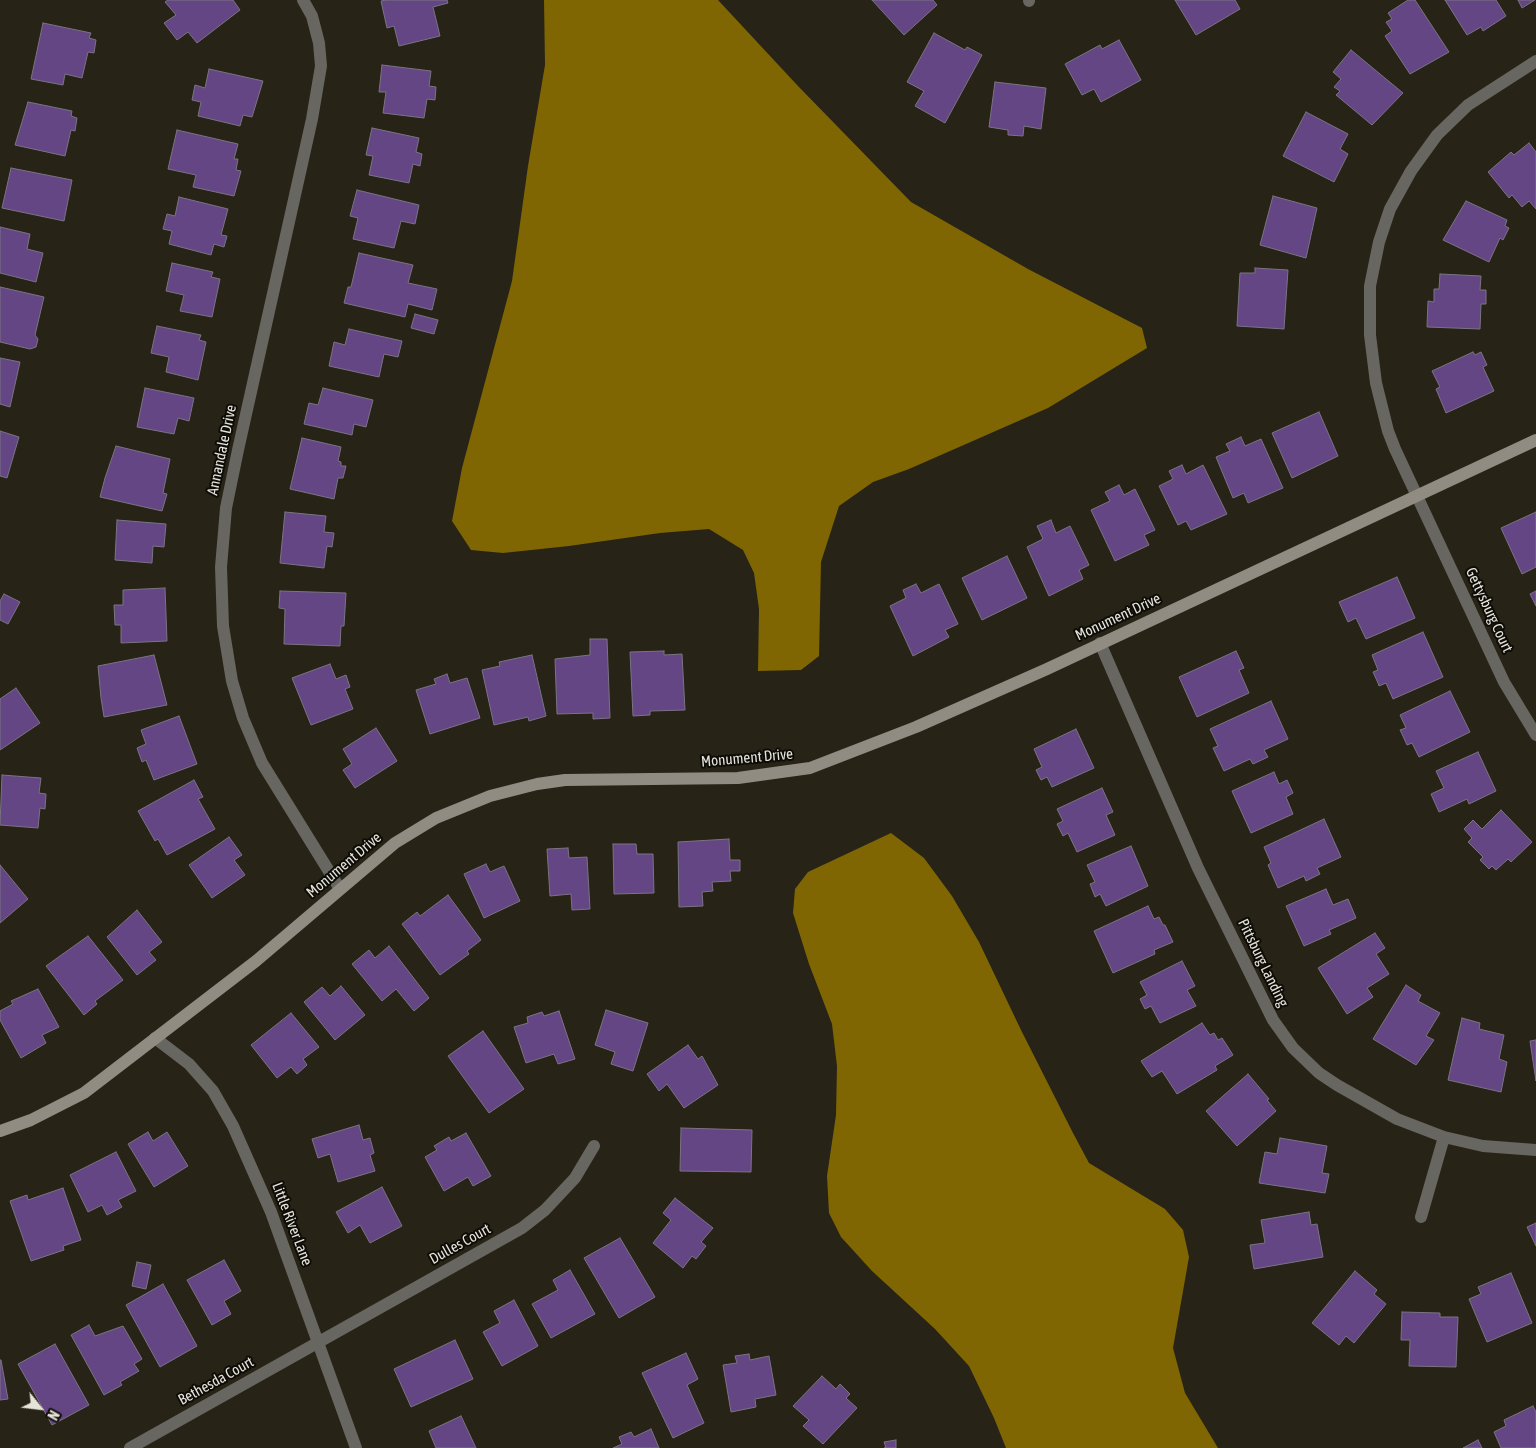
<!DOCTYPE html>
<style>
body{margin:0}
#map{position:relative;width:1536px;height:1448px;overflow:hidden;background:#272316;font-family:"Asap Condensed",sans-serif}
canvas{display:block}
.north{position:absolute;left:15px;top:1383px;width:50px;height:50px;-webkit-text-stroke:4px #0e0c07;paint-order:stroke;rotate:119deg;font-size:14px;font-weight:700;line-height:20px;text-align:center;color:#e6e3db}
.north::after{content:'';display:block;margin:auto;width:18px;height:22px;background:#e6e3db;clip-path:polygon(50% 0,100% 100%,50% 72%,0 100%)}
</style>
<div id="map">
<canvas width="1536" height="1448"></canvas>
<div class="north">N</div>
</div>
<script>
const ctx = document.querySelector('canvas').getContext('2d');
ctx.lineJoin = 'round';
function paint(path, color) {
  ctx.fillStyle = color;
  ctx.fill(path, 'evenodd');
}
function toPath(rows) {
  const path = new Path2D();
  for (const r of rows) {
    path.moveTo(r[0], r[1]);
    for (let i = 2; i < r.length; i += 2) path.lineTo(r[i], r[i + 1]);
  }
  return path;
}
function trace(path, color, width, dash) {
  ctx.strokeStyle = color;
  ctx.lineWidth = width;
  ctx.lineCap = dash ? 'butt' : 'round';
  ctx.setLineDash(dash || []);
  ctx.stroke(path);
}
function write(font, color, halo, rows, align = 'center') {
  ctx.font = font + ' "Asap Condensed",sans-serif';
  ctx.lineWidth = 4;
  ctx.setLineDash([]);
  ctx.textBaseline = 'middle';
  ctx.strokeStyle = halo;
  ctx.fillStyle = color;
  for (const [text, x, y, turn = 0] of rows) {
    ctx.save();
    ctx.translate(x, y);
    ctx.rotate((+turn || 0) * Math.PI / 180);
    ctx.textAlign = isNaN(turn) ? turn : align;
    if (halo) ctx.strokeText(text, 0, 0);
    ctx.fillText(text, 0, 0);
    ctx.restore();
  }
}
const water = toPath([
 [544,0,718,0,798,86,911,202,1028,269,1142,328,1147,348,1048,408,909,469,873,482,839,506,821,562,819,656,801,670,758,671,759,609,754,573,743,550,709,529,660,533,569,546,503,553,471,550,452,521,462,468,512,281,528,166,545,65],
 [891,833,924,858,952,896,979,942,1021,1030,1073,1133,1089,1163,1165,1209,1183,1230,1189,1257,1173,1348,1185,1393,1218,1448,1006,1448,994,1418,969,1366,935,1329,872,1271,841,1237,829,1213,827,1176,836,1115,837,1066,832,1024,809,964,793,913,795,889,808,872]
]);
const building = toPath([
 [168,0,233,0,240,10,197,43,188,32,177,40,164,23,176,15,165,2,168,0],
 [386,0,447,0,448,3,433,7,440,36,399,46,394,26,387,28,381,1,386,0],
 [872,0,933,0,937,5,904,35,872,0],
 [1175,0,1235,0,1240,9,1196,35,1175,0],
 [1408,0,1415,0,1449,52,1410,74,1385,36,1392,31,1386,22,1392,19,1388,13,1408,0],
 [1445,0,1496,0,1506,16,1483,31,1481,27,1467,35,1445,0],
 [1518,0,1535,0,1522,8,1518,0],
 [43,23,91,33,89,38,96,40,94,53,88,52,82,78,65,74,63,85,31,79,43,23],
 [934,33,965,50,967,47,982,55,945,123,915,106,924,91,907,82,934,33],
 [1119,40,1141,80,1101,102,1094,89,1082,95,1065,64,1100,45,1102,49,1119,40],
 [1351,50,1403,93,1372,125,1336,95,1340,91,1334,87,1341,79,1333,72,1351,50],
 [382,65,431,71,429,86,436,87,435,100,427,99,424,118,383,113,386,92,379,92,382,65],
 [209,69,263,81,252,117,243,115,240,126,198,116,201,102,192,100,195,85,205,88,209,69],
 [995,82,1046,88,1041,129,1024,126,1023,136,1008,135,1008,130,989,127,995,82],
 [28,102,72,111,71,116,77,118,75,131,71,130,65,156,15,145,28,102],
 [1306,112,1348,134,1340,149,1348,154,1334,182,1283,156,1306,112],
 [372,128,419,138,416,152,422,154,420,166,413,164,409,183,369,175,373,156,366,155,372,128],
 [177,130,238,144,234,159,238,159,236,170,241,171,234,196,193,187,196,175,168,169,177,130],
 [1529,143,1536,152,1536,209,1529,201,1522,207,1512,195,1509,198,1488,172,1511,152,1514,155,1529,143],
 [11,168,72,180,64,221,2,208,11,168],
 [357,190,419,205,415,224,401,221,394,248,353,239,358,218,350,216,357,190],
 [1273,196,1317,208,1306,258,1260,245,1273,196],
 [179,197,228,209,221,235,227,236,224,247,214,244,211,255,169,244,172,231,163,229,167,214,175,216,179,197],
 [1466,201,1507,220,1505,226,1509,228,1503,240,1500,238,1489,262,1443,240,1466,201],
 [0,227,30,234,27,249,43,253,36,282,0,273,0,227],
 [359,253,413,265,408,283,437,289,432,310,408,304,405,317,344,303,348,287,351,287,359,253],
 [172,263,213,272,211,277,220,279,212,317,180,311,184,295,166,291,172,263],
 [1255,268,1288,270,1284,329,1237,326,1240,273,1255,273,1255,268],
 [1440,274,1481,276,1480,290,1486,290,1486,304,1481,304,1480,329,1427,327,1428,301,1434,302,1434,289,1439,289,1440,274],
 [0,287,44,297,35,335,38,339,36,347,30,349,0,342,0,287],
 [415,314,438,320,434,334,411,328,415,314],
 [157,326,201,335,199,340,206,342,198,380,166,372,169,357,151,353,157,326],
 [349,329,402,341,398,357,384,354,379,377,329,366,334,342,345,345,349,329],
 [1473,352,1475,355,1481,352,1487,365,1483,367,1494,391,1446,413,1436,389,1440,387,1432,371,1473,352],
 [0,358,20,362,10,407,0,404,0,358],
 [145,388,194,398,189,421,178,418,174,434,137,427,145,388],
 [323,388,373,400,366,427,354,424,352,435,304,424,309,403,318,405,323,388],
 [1319,412,1338,456,1292,478,1272,433,1319,412],
 [0,431,19,437,7,478,0,476,0,431],
 [1241,437,1245,446,1261,439,1283,488,1248,503,1244,493,1233,498,1216,457,1230,451,1226,444,1241,437],
 [302,438,341,447,338,461,341,462,341,466,346,466,343,478,338,478,334,499,290,489,302,438],
 [116,446,170,459,163,493,167,494,162,511,100,497,105,478,116,446],
 [1182,465,1186,474,1203,465,1227,514,1191,530,1186,521,1178,525,1159,486,1173,479,1169,471,1182,465],
 [1119,485,1124,495,1135,489,1155,530,1144,535,1149,545,1115,561,1091,510,1110,501,1105,492,1119,485],
 [285,512,326,516,324,532,334,533,332,547,327,546,324,568,280,563,285,512],
 [1536,512,1536,567,1522,574,1501,528,1536,512],
 [117,520,166,524,164,547,153,546,152,563,115,560,117,520],
 [1051,520,1056,533,1070,526,1089,565,1079,570,1083,579,1049,596,1027,547,1043,539,1037,526,1051,520],
 [1007,556,1027,598,982,620,962,578,1007,556],
 [1397,577,1415,618,1366,639,1356,618,1348,622,1339,602,1397,577],
 [916,584,921,593,939,584,958,624,945,630,949,637,913,656,890,606,906,598,903,590,916,584],
 [165,588,167,641,121,643,121,625,115,625,114,605,123,605,123,590,165,588],
 [280,591,346,593,344,626,341,626,340,646,284,644,285,609,279,608,280,591],
 [1536,591,1536,606,1530,594,1536,591],
 [4,594,20,602,8,624,0,620,0,601,4,594],
 [1423,632,1443,677,1393,699,1386,683,1379,686,1378,683,1373,672,1378,670,1372,655,1423,632],
 [590,639,607,639,610,718,593,719,593,713,557,714,555,659,590,655,590,639],
 [664,651,664,655,682,654,685,710,650,711,650,715,633,716,630,652,664,651],
 [1236,651,1244,668,1239,670,1249,693,1197,717,1179,677,1236,651],
 [154,655,167,705,104,717,101,698,98,666,154,655],
 [532,655,546,716,529,721,528,717,494,725,482,670,500,666,499,662,532,655],
 [330,664,336,679,346,675,350,687,345,689,353,709,311,725,292,678,330,664],
 [447,674,450,683,467,678,480,718,430,734,416,690,436,684,434,679,447,674],
 [16,688,40,723,0,750,0,699,16,688],
 [1450,691,1470,732,1419,757,1412,743,1407,745,1402,734,1400,730,1406,728,1400,715,1450,691],
 [1271,701,1288,739,1264,750,1268,757,1253,764,1250,759,1224,771,1213,748,1218,746,1210,729,1271,701],
 [179,716,197,764,154,780,146,760,142,762,137,748,146,744,141,730,179,716],
 [376,728,397,761,355,788,343,770,352,764,343,749,376,728],
 [1076,729,1094,768,1052,787,1047,777,1041,780,1036,770,1042,767,1034,749,1076,729],
 [1478,752,1496,791,1469,804,1467,799,1439,812,1431,794,1444,788,1436,771,1478,752],
 [1274,772,1279,784,1287,780,1293,793,1286,797,1293,814,1251,833,1232,791,1274,772],
 [2,775,41,778,39,793,46,794,45,809,40,808,38,828,0,825,2,775],
 [194,780,203,797,198,799,215,829,167,855,158,839,155,841,138,811,194,780],
 [1102,788,1113,812,1106,815,1115,835,1077,852,1068,833,1063,836,1057,824,1063,821,1057,809,1102,788],
 [1501,810,1532,842,1511,862,1508,859,1496,870,1492,866,1489,869,1480,860,1483,857,1468,842,1472,838,1464,829,1473,820,1482,829,1501,810],
 [1324,819,1341,857,1317,868,1320,874,1306,881,1304,876,1278,888,1268,865,1271,863,1264,847,1324,819],
 [229,837,242,855,234,860,245,875,212,898,189,865,229,837],
 [729,839,730,860,740,860,740,871,730,871,731,881,712,882,713,891,702,892,703,906,679,907,678,842,729,839],
 [613,844,636,844,637,854,653,854,654,893,614,894,613,844],
 [1131,846,1148,886,1106,906,1100,894,1095,897,1090,884,1095,882,1087,865,1131,846],
 [568,848,569,858,587,857,590,909,572,910,571,894,550,896,547,849,568,848],
 [486,864,490,872,504,866,520,901,484,918,464,874,486,864],
 [0,865,28,899,0,923,0,865],
 [1326,889,1333,905,1348,899,1356,918,1329,930,1331,934,1304,946,1286,906,1326,889],
 [448,895,481,940,467,951,469,954,440,975,402,924,417,912,420,916,448,895],
 [1148,906,1154,919,1159,917,1163,925,1165,925,1173,942,1154,950,1155,954,1113,973,1094,931,1148,906],
 [137,910,162,942,149,952,156,960,137,975,107,937,137,910],
 [1375,933,1385,948,1376,954,1389,974,1367,988,1373,997,1347,1014,1318,968,1375,933],
 [88,936,123,980,95,1001,97,1004,84,1015,46,966,88,936],
 [389,946,429,998,414,1011,396,989,382,1001,352,964,369,950,375,958,389,946],
 [1182,961,1195,986,1187,990,1196,1006,1160,1023,1151,1006,1145,1009,1140,999,1147,995,1140,982,1182,961],
 [1406,985,1421,995,1418,1001,1440,1013,1426,1036,1434,1040,1416,1065,1373,1039,1406,985],
 [341,986,365,1015,335,1040,304,1002,322,987,330,996,341,986],
 [38,989,59,1027,42,1035,46,1043,21,1058,0,1020,0,1011,13,1004,11,1001,38,989],
 [606,1010,648,1023,633,1071,611,1064,615,1052,595,1045,606,1010],
 [559,1011,575,1059,558,1064,554,1054,526,1063,514,1027,528,1023,527,1017,542,1012,544,1016,559,1011],
 [291,1013,319,1047,303,1059,307,1065,297,1074,291,1067,277,1078,251,1045,291,1013],
 [1462,1018,1480,1023,1479,1029,1504,1035,1499,1059,1507,1062,1501,1092,1448,1080,1462,1018],
 [1202,1023,1210,1035,1214,1033,1218,1040,1222,1038,1233,1055,1215,1066,1217,1070,1177,1094,1162,1071,1152,1077,1141,1061,1202,1023],
 [483,1031,524,1089,489,1113,448,1056,483,1031],
 [1536,1040,1536,1081,1530,1041,1536,1040],
 [688,1045,698,1059,702,1056,718,1085,684,1108,667,1084,659,1091,647,1074,688,1045],
 [1248,1074,1269,1099,1267,1100,1276,1111,1237,1146,1206,1111,1248,1074],
 [359,1125,363,1140,370,1138,374,1153,370,1155,375,1171,338,1182,330,1154,318,1158,312,1139,359,1125],
 [681,1128,752,1130,751,1172,680,1171,681,1128],
 [148,1132,153,1141,167,1132,188,1166,154,1187,128,1144,148,1132],
 [466,1133,491,1176,473,1186,468,1177,444,1191,425,1157,437,1150,434,1146,449,1137,451,1141,466,1133],
 [1280,1138,1327,1146,1322,1173,1329,1174,1325,1193,1259,1183,1265,1152,1277,1154,1280,1138],
 [116,1152,136,1191,118,1200,122,1207,107,1215,102,1205,88,1212,70,1175,116,1152],
 [382,1187,402,1226,370,1243,360,1225,348,1233,336,1212,382,1187],
 [63,1188,81,1240,63,1246,64,1250,31,1261,10,1201,27,1195,28,1200,63,1188],
 [675,1198,713,1228,701,1242,706,1246,696,1259,692,1256,683,1268,653,1243,671,1220,663,1213,675,1198],
 [1309,1212,1311,1225,1317,1224,1323,1257,1254,1269,1250,1245,1265,1243,1261,1220,1309,1212],
 [1536,1223,1536,1246,1527,1227,1536,1223],
 [620,1238,655,1297,619,1318,584,1258,620,1238],
 [224,1260,241,1291,224,1301,231,1314,212,1325,187,1280,224,1260],
 [137,1262,151,1265,146,1289,132,1286,137,1262],
 [570,1270,595,1314,551,1338,532,1304,558,1290,553,1280,570,1270],
 [1355,1271,1377,1290,1374,1294,1386,1304,1354,1343,1346,1336,1339,1345,1312,1323,1355,1271],
 [1511,1273,1532,1323,1487,1342,1469,1299,1481,1294,1478,1287,1511,1273],
 [163,1284,197,1346,160,1367,126,1305,163,1284],
 [514,1300,538,1346,502,1366,483,1332,500,1323,494,1311,514,1300],
 [1402,1312,1440,1313,1440,1317,1458,1317,1456,1367,1409,1366,1410,1340,1401,1340,1402,1312],
 [89,1325,95,1336,123,1326,142,1359,134,1364,139,1371,120,1382,122,1385,104,1395,71,1335,89,1325],
 [455,1340,473,1379,411,1407,394,1369,455,1340],
 [55,1344,89,1405,52,1425,18,1364,55,1344],
 [686,1353,698,1379,687,1385,704,1423,673,1438,642,1373,686,1353],
 [749,1354,750,1360,769,1356,776,1395,755,1399,756,1407,731,1412,723,1365,737,1363,735,1356,749,1354],
 [0,1360,1,1360,8,1399,0,1400,0,1360],
 [822,1376,836,1389,840,1384,850,1394,846,1398,857,1408,823,1444,803,1426,809,1420,793,1406,822,1376],
 [1533,1406,1536,1412,1536,1448,1501,1448,1494,1432,1506,1426,1504,1420,1533,1406],
 [461,1416,476,1448,436,1448,429,1431,461,1416],
 [651,1429,659,1448,613,1448,622,1444,619,1437,631,1432,634,1437,651,1429],
 [896,1440,896,1448,884,1448,886,1448,884,1442,896,1440],
 [1478,1440,1482,1448,1463,1448,1478,1440]
]);
const street = toPath([
 [303,0,312,16,319,43,321,66,312,119,238,450,226,508,221,567,223,626,232,681,243,718,262,763,340,889],
 [1029,1,1029,0],
 [1536,61,1468,105,1437,135,1411,171,1390,209,1379,242,1370,286,1370,335,1376,383,1388,431,1395,449,1504,682,1536,735],
 [1100,643,1198,868,1273,1020,1293,1048,1319,1073,1337,1085,1397,1119,1444,1137,1483,1146,1536,1150],
 [155,1038,189,1064,213,1091,233,1126,271,1212,356,1448],
 [1421,1217,1444,1137],
 [130,1448,522,1228,545,1210,575,1178,594,1146]
]);
const secondary = toPath([
 [0,1131,31,1120,84,1093,256,961,395,843,436,818,490,796,537,784,565,780,738,778,810,768,916,727,1047,669,1536,440]
]);
const streetNames = [
 ["Annandale Drive",222,450,-78],
 ["Gettysburg Court",1489,610,65],
 ["Monument Drive",1118,617,-25],
 ["Monument Drive",747,758,-5],
 ["Monument Drive",344,865,-40],
 ["Pittsburg Landing",1263,963,64],
 ["Little River Lane",292,1224,69],
 ["Dulles Court",460,1244,-29],
 ["Bethesda Court",216,1381,-29]
];
paint(water, '#7f6603');
paint(building, '#644685');
trace(building, '#7a7483', 1);
trace(street, '#686660', 12);
trace(secondary, '#908c82', 12);
write('15px', '#e6e3db', '#0e0c07', streetNames);
</script>
